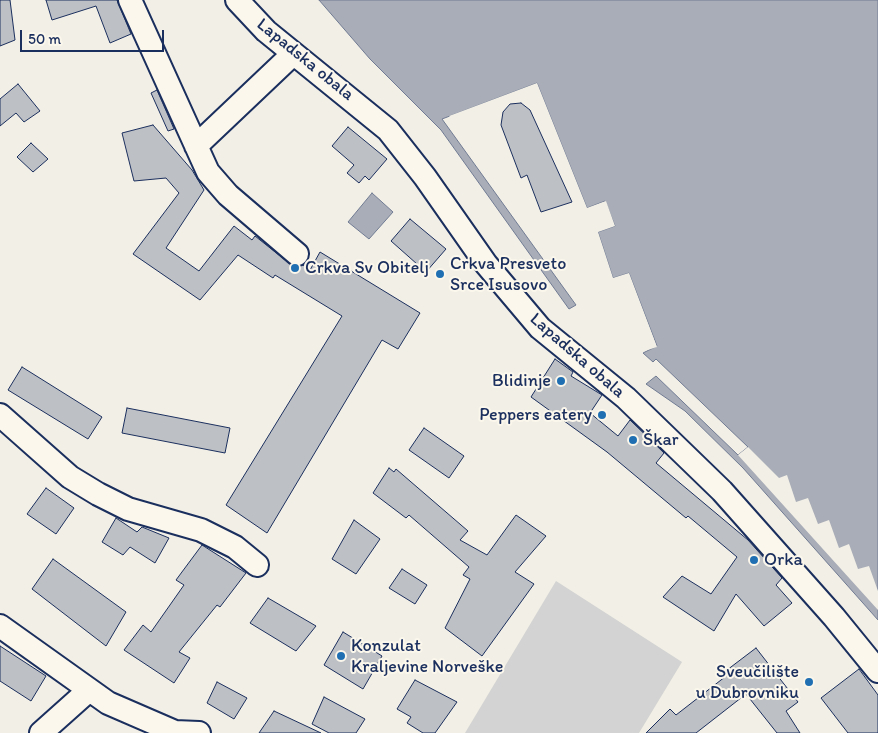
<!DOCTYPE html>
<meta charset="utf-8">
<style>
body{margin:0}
#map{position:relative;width:878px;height:733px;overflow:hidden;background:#f2efe6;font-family:Itim,sans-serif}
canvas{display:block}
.scale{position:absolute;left:20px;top:30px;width:144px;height:22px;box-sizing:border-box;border:2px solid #1b2f5e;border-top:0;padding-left:6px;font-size:15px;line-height:18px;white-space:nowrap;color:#1b2f5e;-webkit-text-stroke:4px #fbf7ec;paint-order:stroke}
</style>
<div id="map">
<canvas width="878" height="733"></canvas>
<div class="scale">50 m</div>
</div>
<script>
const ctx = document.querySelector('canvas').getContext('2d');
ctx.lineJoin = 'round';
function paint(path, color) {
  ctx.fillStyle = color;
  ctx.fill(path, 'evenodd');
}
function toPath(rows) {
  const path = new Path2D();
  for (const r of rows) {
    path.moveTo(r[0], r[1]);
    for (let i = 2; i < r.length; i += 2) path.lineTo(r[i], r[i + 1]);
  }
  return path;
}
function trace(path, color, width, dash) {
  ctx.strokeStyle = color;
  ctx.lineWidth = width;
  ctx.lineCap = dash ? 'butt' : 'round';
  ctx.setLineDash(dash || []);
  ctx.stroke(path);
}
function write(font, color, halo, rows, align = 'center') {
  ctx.font = font + ' Itim,sans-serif';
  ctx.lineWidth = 4;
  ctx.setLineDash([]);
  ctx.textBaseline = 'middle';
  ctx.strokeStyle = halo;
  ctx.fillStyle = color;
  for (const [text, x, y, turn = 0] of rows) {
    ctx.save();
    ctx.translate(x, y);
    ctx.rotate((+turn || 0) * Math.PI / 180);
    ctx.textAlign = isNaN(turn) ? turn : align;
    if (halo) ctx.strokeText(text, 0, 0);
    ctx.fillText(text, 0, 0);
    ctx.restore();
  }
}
const green = toPath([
 [556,581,682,662,639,733,465,733]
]);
const water = toPath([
 [319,0,878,0,878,620,743,468,685,411,646,384,656,376,738,455,748,447,656,359,653,362,643,353,657,346,629,273,613,278,598,232,615,226,605,201,587,208,537,83,442,119,576,305,569,309,441,130,370,59,319,0],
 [372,193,393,212,369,239,348,222,372,193]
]);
const pier = toPath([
 [537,83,587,208,606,201,615,226,598,232,613,278,629,273,657,347,641,352,654,345,628,276,611,280,595,233,597,230,612,225,604,204,588,210,585,209,536,86,451,118,449,116],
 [748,447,779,478,787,475,796,502,808,498,818,524,829,520,839,548,849,544,858,569,869,566,878,591,878,610,738,455]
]);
const building = toPath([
 [0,0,10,0,15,40,0,46,0,0],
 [46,0,117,0,131,34,110,43,96,6,52,20,46,0],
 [18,84,40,111,24,122,16,113,0,126,0,99,18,84],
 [157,90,174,129,168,131,151,93,157,90],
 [521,103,530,110,572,202,541,212,527,175,521,178,501,125,503,112,510,104,521,103],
 [153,125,192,170,204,190,166,248,199,271,234,226,252,240,255,236,294,267,303,265,310,270,320,252,420,313,398,349,382,340,267,533,226,505,342,316,275,275,273,278,238,255,200,300,133,254,179,193,166,178,134,181,122,133,153,125],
 [348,127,387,159,369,180,365,176,359,183,347,173,354,165,332,146,348,127],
 [31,143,48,159,33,172,17,157,31,143],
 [410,219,446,249,426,272,391,241,410,219],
 [555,359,573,372,571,376,602,395,590,413,618,436,630,420,664,453,656,463,748,540,782,578,776,585,792,603,764,626,736,594,714,631,663,597,682,576,711,594,737,557,688,516,686,518,607,452,531,397,555,359],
 [22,367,102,417,88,439,8,390,22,367],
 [127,408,230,428,225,453,122,433,127,408],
 [424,428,464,456,449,478,409,450,424,428],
 [389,468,394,472,396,469,468,531,460,540,487,555,516,515,546,536,515,572,534,584,482,656,445,628,470,579,463,575,469,567,409,515,406,518,373,493,389,468],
 [46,488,74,508,56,534,27,514,46,488],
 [116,518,137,532,142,527,169,538,155,563,130,547,123,555,102,542,116,518],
 [354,520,380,539,356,574,332,559,354,520],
 [202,545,246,573,220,607,217,605,179,652,190,658,174,683,124,650,143,625,151,632,184,585,176,580,202,545],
 [53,559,126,612,106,646,32,589,53,559],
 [402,569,427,585,415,604,389,588,402,569],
 [268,598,316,626,296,651,250,623,268,598],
 [343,632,382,656,363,689,324,665,343,632],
 [0,646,46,676,31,701,0,681,0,646],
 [756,648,798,702,786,711,800,733,777,733,746,694,696,733,646,733,670,709,676,715,730,673,727,670,756,648],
 [859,669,878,695,878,733,848,733,821,698,859,669],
 [415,680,457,702,435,733,423,733,407,723,411,717,397,709,415,680],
 [217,682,247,698,234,719,207,703,217,682],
 [324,697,365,719,356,733,329,733,312,724,324,697],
 [274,711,321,733,259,733,274,711]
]);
const street = toPath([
 [130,0,208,172,228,195,297,254],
 [237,0,266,31,388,130,425,177,486,264,540,328,626,398,722,491,834,617,878,671],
 [196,146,293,54],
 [0,415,70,477,98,494,128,509,201,530,235,547,257,565],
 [0,626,108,703,175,732,199,733],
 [41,733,88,691]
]);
const markers = [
 [295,268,5,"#1f6fb2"],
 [440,274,5,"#1f6fb2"],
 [561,381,5,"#1f6fb2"],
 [602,415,5,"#1f6fb2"],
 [633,440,5,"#1f6fb2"],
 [754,560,5,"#1f6fb2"],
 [341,656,5,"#1f6fb2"],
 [809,682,5,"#1f6fb2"]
];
const streetNames = [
 ["Lapadska obala",305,60,39],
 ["Lapadska obala",577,356,41]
];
const poiNames = [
 ["Crkva Presveto",450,264],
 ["Srce Isusovo",450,285],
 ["Crkva Sv Obitelj",305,268],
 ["Blidinje",551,381,"right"],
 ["Peppers eatery",592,415,"right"],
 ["Škar",643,440],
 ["Orka",764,560],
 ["Konzulat",351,646],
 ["Kraljevine Norveške",351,667],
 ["Sveučilište",799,672,"right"],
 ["u Dubrovniku",799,693,"right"]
];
paint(green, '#d2d3d2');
paint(water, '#a9adb7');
trace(water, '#707b93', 1);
paint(pier, '#f2efe6');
paint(building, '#bdc0c4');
trace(building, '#1b2f5e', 1);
trace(street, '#1b2f5e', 26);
trace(street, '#fbf7ec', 22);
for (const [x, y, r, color] of markers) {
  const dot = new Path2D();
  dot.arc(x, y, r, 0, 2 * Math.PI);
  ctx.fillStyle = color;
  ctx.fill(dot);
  trace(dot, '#fbf7ec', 2);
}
write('18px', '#1b2f5e', '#fbf7ec', streetNames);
write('18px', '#1b2f5e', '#fbf7ec', poiNames, 'left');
</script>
